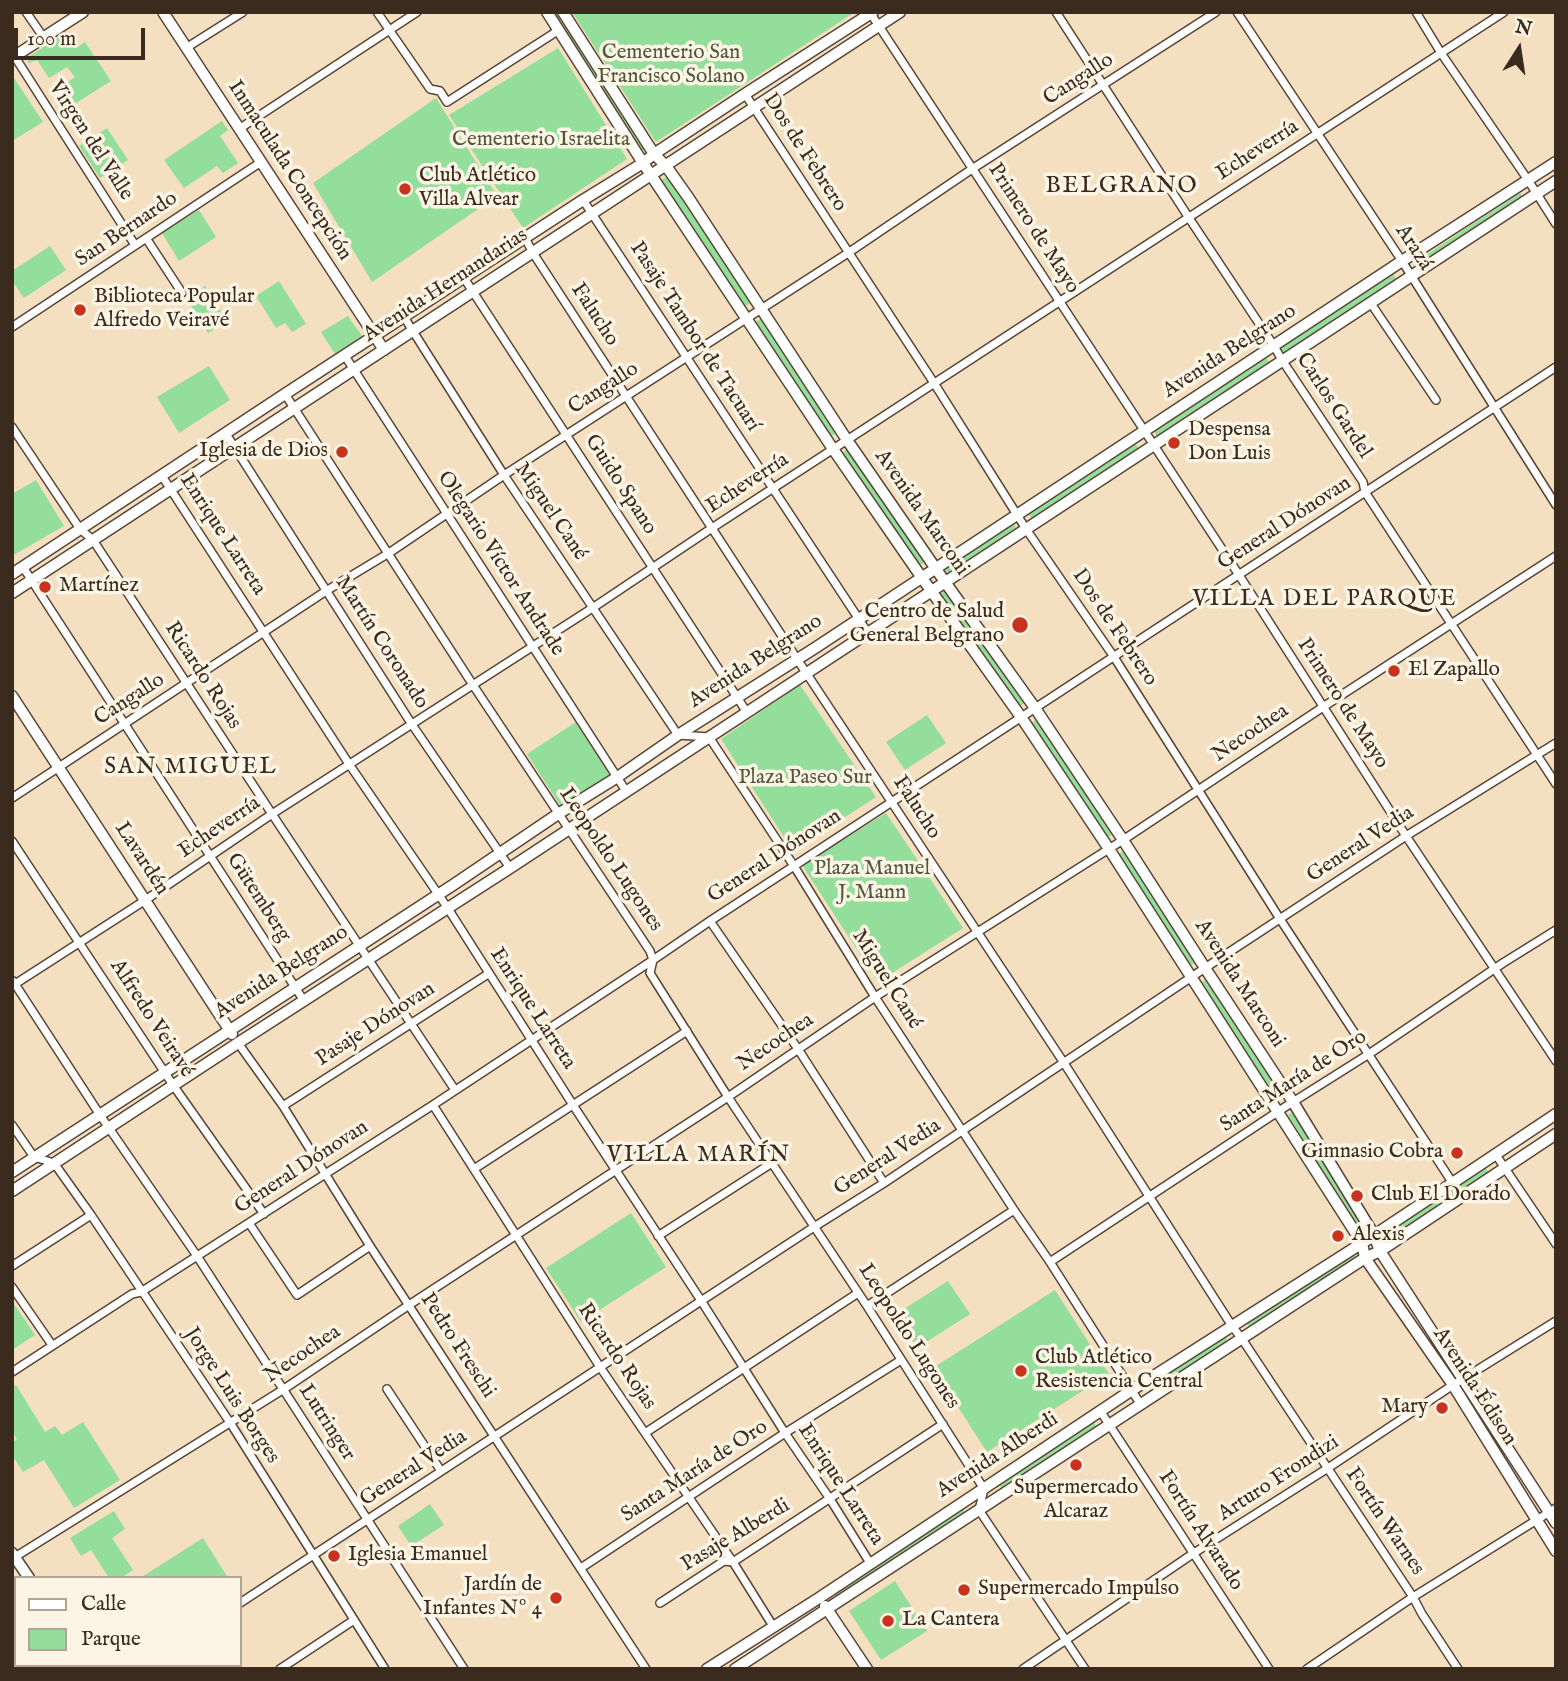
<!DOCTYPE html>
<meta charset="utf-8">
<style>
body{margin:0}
#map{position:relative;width:1568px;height:1681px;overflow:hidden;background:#f4dfc1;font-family:"IM FELL English",serif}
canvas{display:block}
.frame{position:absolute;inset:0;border:14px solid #3b2a1e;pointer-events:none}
.legend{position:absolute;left:14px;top:1576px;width:228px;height:91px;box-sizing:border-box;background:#fcf5e5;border:2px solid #afa495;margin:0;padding:9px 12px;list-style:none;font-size:21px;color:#3b2a1e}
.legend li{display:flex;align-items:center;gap:14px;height:35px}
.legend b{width:35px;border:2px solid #afa495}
.north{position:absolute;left:1484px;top:14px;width:70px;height:70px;-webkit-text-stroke:5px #fcf5e5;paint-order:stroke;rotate:12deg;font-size:19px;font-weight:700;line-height:28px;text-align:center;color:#3b2a1e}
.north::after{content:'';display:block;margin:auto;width:24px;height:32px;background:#3b2a1e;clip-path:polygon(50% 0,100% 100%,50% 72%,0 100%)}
.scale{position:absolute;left:14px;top:28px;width:131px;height:32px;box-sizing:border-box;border:4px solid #3b2a1e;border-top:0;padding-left:9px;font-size:21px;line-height:24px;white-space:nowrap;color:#3b2a1e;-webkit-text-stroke:5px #fcf5e5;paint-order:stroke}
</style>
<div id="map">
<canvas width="1568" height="1681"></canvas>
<div class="frame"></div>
<ul class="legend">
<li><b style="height:9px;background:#fff"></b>Calle</li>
<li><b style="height:19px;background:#93de9a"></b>Parque</li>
</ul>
<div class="north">N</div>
<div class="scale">100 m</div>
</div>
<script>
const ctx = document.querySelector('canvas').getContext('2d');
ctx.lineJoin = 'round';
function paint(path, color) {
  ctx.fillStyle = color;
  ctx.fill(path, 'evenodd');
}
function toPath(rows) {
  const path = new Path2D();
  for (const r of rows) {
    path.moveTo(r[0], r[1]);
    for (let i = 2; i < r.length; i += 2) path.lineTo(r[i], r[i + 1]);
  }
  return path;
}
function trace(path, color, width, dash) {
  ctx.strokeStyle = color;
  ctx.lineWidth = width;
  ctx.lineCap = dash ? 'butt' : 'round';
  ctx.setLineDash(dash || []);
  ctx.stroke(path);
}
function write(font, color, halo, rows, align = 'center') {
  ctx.font = font + ' "IM FELL English",serif';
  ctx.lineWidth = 7;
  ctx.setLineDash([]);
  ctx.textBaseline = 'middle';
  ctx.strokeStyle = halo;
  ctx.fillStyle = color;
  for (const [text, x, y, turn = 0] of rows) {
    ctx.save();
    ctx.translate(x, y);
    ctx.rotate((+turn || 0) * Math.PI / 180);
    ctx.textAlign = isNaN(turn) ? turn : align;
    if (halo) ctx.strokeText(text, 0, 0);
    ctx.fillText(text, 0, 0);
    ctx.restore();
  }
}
const green = toPath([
 [552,12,558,12,646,148,642,151],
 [572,12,855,12,656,142],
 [66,32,76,48,85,42,111,81,73,105,61,87,75,77,67,67,49,78,37,60,29,63,27,58],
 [558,48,627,159,523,228,449,115],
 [12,75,43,122,12,141],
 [436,98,497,196,372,282,313,183],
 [222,121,228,130,220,136,238,163,223,173,217,166,184,188,164,160],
 [107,128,128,160,100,178,79,146],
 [668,176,751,303,744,307,661,180],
 [1520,193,1524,198,1419,267,1415,262],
 [199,210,216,237,179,261,162,233],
 [50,246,66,270,24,298,12,281,12,271],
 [1393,274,1396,279,1284,353,1280,348],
 [279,281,306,324,292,332,285,323,276,328,256,296],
 [205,286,227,321,208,333,186,298],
 [348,316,362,336,335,354,321,332],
 [762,318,838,432,830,437,754,323],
 [1266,358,1270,363,1157,437,1154,431],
 [209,366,230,400,179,433,157,397],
 [1135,443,1139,449,1032,519,1028,513],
 [849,448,927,561,920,565,842,453],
 [36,480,64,526,12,556,12,494],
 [1013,523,1017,529,948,574,944,568],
 [948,589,1026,702,1019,707,940,594],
 [800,685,876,797,793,851,721,739],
 [927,715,946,743,905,770,886,742],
 [1037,719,1112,835,1106,838,1031,723],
 [576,722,611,775,561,807,527,754],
 [886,813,963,928,878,982,802,865],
 [1123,851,1196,962,1190,966,1117,855],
 [1208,978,1281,1093,1274,1097,1202,982],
 [1293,1112,1366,1230,1361,1233,1288,1115],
 [1485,1167,1489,1173,1385,1241,1382,1236],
 [631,1213,666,1267,581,1322,546,1268],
 [1353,1253,1356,1258,1250,1328,1246,1323],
 [948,1281,970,1314,917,1348,896,1314],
 [1055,1290,1109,1374,987,1452,933,1368],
 [12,1301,35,1335,12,1350],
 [1225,1337,1228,1342,1149,1391,1146,1386],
 [16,1385,45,1432,55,1426,62,1435,83,1422,120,1480,74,1508,44,1460,23,1472,12,1455,12,1443,17,1439,12,1431,12,1387],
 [1094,1423,1097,1428,1003,1490,999,1485],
 [430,1504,444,1525,411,1546,398,1526],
 [963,1509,966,1514,836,1598,833,1593],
 [114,1511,125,1529,112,1538,133,1570,121,1578,109,1578,91,1550,81,1556,70,1538],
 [203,1538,228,1578,140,1578],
 [895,1581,927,1631,881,1660,849,1611]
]);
const street = toPath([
 [26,12,44,38],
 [377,12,430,89,440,91,447,102,559,30],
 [1056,12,1189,218,1274,346,1282,360,1363,482,1365,492,1556,784],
 [1237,12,1402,261,1556,505],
 [1416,12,1441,53,1528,180,1556,224],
 [871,14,1239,575,1406,836,1556,1061],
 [186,48,243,12],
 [15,57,135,245],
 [745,94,934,383,1026,529,1114,657,1280,919,1452,1182],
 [239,129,417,12],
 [583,200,868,633],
 [146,238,182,293],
 [525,238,533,253,797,659,1064,1063,1232,1326,1242,1339,1413,1597,1422,1614,1458,1669],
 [464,278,746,711],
 [1370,302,1436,400],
 [404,317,504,475,678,735,709,737,794,866,875,997,1014,1210,1050,1262,1141,1405],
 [12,327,261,162],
 [345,356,626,791],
 [285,394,473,685,650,951,653,960,650,973,728,1097,867,1306,984,1489,979,1510,1085,1669],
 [12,427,80,529,93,540,272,814,455,1090],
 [226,434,411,723,510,868],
 [162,476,349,764,447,907,573,1105,702,1302,785,1433,830,1499,870,1563],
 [23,567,304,1001],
 [12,798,326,591,389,553,504,475,848,253,972,169,1216,12],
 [12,841,173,1085,264,1214],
 [710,921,798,1049,884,1183],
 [13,981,100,1115,197,1256,464,1669],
 [12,986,144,901,272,814,594,607,712,528,1504,12],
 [238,1043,283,1106,370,1246,646,1669],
 [433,1105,600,1367,733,1562,773,1626],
 [283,1106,488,974],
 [12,1125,34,1157,54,1163,91,1215,231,1424,385,1669],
 [1496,1155,1556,1244],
 [474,1169,687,1031],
 [249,1223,297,1295,370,1246],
 [658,1236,772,1163],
 [1050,1262,1285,1107,1369,1054,1503,963,1556,930],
 [12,1266,91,1215],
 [12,1287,52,1345],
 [867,1306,1014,1210],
 [12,1372,132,1294,141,1292,433,1105,653,960,710,921,1556,367],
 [387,1389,441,1471],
 [1101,1412,1269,1669],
 [645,1433,858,1293],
 [15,1557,284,1389,409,1305,728,1097,875,997,1123,840,1323,707,1556,556],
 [581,1568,785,1433,901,1360],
 [240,1603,814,1227,884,1183,1205,968,1406,836,1556,743],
 [660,1603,724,1561,733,1562,943,1424],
 [138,1669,143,1665],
 [280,1669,354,1620],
 [1023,1669,1194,1553,1328,1468,1453,1385,1556,1321],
 [1307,1669,1413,1597,1556,1508]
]);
const secondary = toPath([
 [163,12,384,350],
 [547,12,643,163,833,449,922,578,1021,717,1109,849,1362,1243,1365,1258,1453,1385,1556,1551],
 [563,12,654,154,666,166,688,197,847,440,945,582,1035,708,1123,840,1205,968,1293,1102,1374,1235,1380,1251,1556,1523],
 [12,58,83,12],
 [12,574,285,394,583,200,643,163,654,154,745,94,873,12],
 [12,593,900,12],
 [12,696,232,1034],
 [12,1172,453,885,558,814,616,778,678,735,815,648,1402,261,1556,162],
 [12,1191,238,1043,510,868,1556,181],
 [12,1553,29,1578],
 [12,1588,16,1594],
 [825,1606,867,1669],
 [63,1665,65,1669],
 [86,1665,88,1669],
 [707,1669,819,1598,1132,1390,1367,1240,1556,1114],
 [735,1669,1365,1258,1380,1251,1556,1134]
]);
const markers = [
 [405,189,7,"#c8321e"],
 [80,310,7,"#c8321e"],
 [1174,443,7,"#c8321e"],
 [342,452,7,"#c8321e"],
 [45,587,7,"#c8321e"],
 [1020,625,9,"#c8321e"],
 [1394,671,7,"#c8321e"],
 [1457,1153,7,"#c8321e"],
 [1357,1196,7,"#c8321e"],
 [1338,1236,7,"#c8321e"],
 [1021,1371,7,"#c8321e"],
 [1442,1408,7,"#c8321e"],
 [1076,1465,7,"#c8321e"],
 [334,1556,7,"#c8321e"],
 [964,1590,7,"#c8321e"],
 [556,1598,7,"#c8321e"],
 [888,1621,7,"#c8321e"]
];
const parkNames = [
 ["Cementerio San",671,54],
 ["Francisco Solano",671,78],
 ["Cementerio Israelita",541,141],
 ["Plaza Paseo Sur",805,779],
 ["Plaza Manuel",872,870],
 ["J. Mann",872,894]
];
const streetNames = [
 ["Cangallo",1079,80,-33],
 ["Virgen del Valle",90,141,57],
 ["Echeverría",1258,151,-33],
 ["Dos de Febrero",804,153,57],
 ["Inmaculada Concepción",289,171,57],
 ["Primero de Mayo",1033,229,57],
 ["San Bernardo",127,230,-34],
 ["Arazá",1413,248,57],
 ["Avenida Hernandarias",446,286,-33],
 ["Falucho",594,315,57],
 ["Pasaje Tambor de Tacuarí",694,337,57],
 ["Avenida Belgrano",1230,352,-33],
 ["Cangallo",604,389,-33],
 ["Carlos Gardel",1333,406,57],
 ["Echeverría",748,484,-33],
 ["Guido Spano",620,485,57],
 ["Miguel Cané",550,512,56],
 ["Avenida Marconi",921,513,55],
 ["General Dónovan",1285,524,-33],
 ["Enrique Larreta",222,535,57],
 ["Olegario Víctor Andrade",500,564,57],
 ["Dos de Febrero",1114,628,56],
 ["Martín Coronado",381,643,57],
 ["Avenida Belgrano",756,662,-33],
 ["Ricardo Rojas",202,676,57],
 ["Cangallo",130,700,-33],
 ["Primero de Mayo",1342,704,57],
 ["Necochea",1251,734,-34],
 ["Falucho",916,808,57],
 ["Echeverría",220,828,-34],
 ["General Vedia",1361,845,-33],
 ["General Dónovan",775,857,-33],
 ["Lavardén",141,859,57],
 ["Leopoldo Lugones",610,860,56],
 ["Gütemberg",258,898,57],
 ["Avenida Belgrano",282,973,-33],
 ["Miguel Cané",886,980,58],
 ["Avenida Marconi",1239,984,57],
 ["Enrique Larreta",532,1009,57],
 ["Alfredo Veiravé",151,1019,57],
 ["Pasaje Dónovan",376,1025,-33],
 ["Necochea",776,1043,-34],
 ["Santa María de Oro",1294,1082,-33],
 ["General Vedia",888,1158,-33],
 ["General Dónovan",302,1168,-33],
 ["Leopoldo Lugones",908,1337,57],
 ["Pedro Freschi",457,1346,57],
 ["Necochea",303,1355,-34],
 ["Ricardo Rojas",616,1357,56],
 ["Avenida Édison",1474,1387,57],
 ["Jorge Luis Borges",231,1396,57],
 ["Lutringer",326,1423,57],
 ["Avenida Alberdi",998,1456,-33],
 ["General Vedia",414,1469,-33],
 ["Santa María de Oro",695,1472,-33],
 ["Arturo Frondizi",1279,1479,-33],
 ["Enrique Larreta",840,1485,57],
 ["Fortín Warnes",1384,1522,56],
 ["Fortín Alvarado",1200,1531,57],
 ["Pasaje Alberdi",736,1536,-31]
];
const poiNames = [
 ["Club Atlético",419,177],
 ["Villa Alvear",419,201],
 ["Biblioteca Popular",94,298],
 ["Alfredo Veiravé",94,322],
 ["Despensa",1188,431],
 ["Don Luis",1188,455],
 ["Iglesia de Dios",328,452,"right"],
 ["Martínez",59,587],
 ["Centro de Salud",1004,613,"right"],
 ["General Belgrano",1004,637,"right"],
 ["El Zapallo",1408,671],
 ["Gimnasio Cobra",1443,1153,"right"],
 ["Club El Dorado",1371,1196],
 ["Alexis",1352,1236],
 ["Club Atlético",1035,1359],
 ["Resistencia Central",1035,1383],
 ["Mary",1428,1408,"right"],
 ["Supermercado",1076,1489,"center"],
 ["Alcaraz",1076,1513,"center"],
 ["Iglesia Emanuel",348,1556],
 ["Jardín de",542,1586,"right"],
 ["Infantes Nº 4",542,1610,"right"],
 ["Supermercado Impulso",978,1590],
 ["La Cantera",902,1621]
];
const neighbourhoodNames = [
 ["BELGRANO",1122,187],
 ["VILLA DEL PARQUE",1325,600],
 ["SAN MIGUEL",191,768],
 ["VILLA MARÍN",699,1156]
];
paint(green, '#93de9a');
trace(street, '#574536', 10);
trace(secondary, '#574536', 13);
trace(street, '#fff', 7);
trace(secondary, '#fff', 10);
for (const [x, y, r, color] of markers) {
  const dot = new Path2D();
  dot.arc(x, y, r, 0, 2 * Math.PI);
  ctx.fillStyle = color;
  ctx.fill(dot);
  trace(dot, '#fcf5e5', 2.5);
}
write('21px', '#51573d', '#fcf5e5', parkNames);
write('21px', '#3b2a1e', '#fcf5e5', streetNames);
write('21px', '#3b2a1e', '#fcf5e5', poiNames, 'left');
ctx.letterSpacing = '2px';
write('23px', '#3b2a1e', '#fcf5e5', neighbourhoodNames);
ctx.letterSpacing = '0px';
</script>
